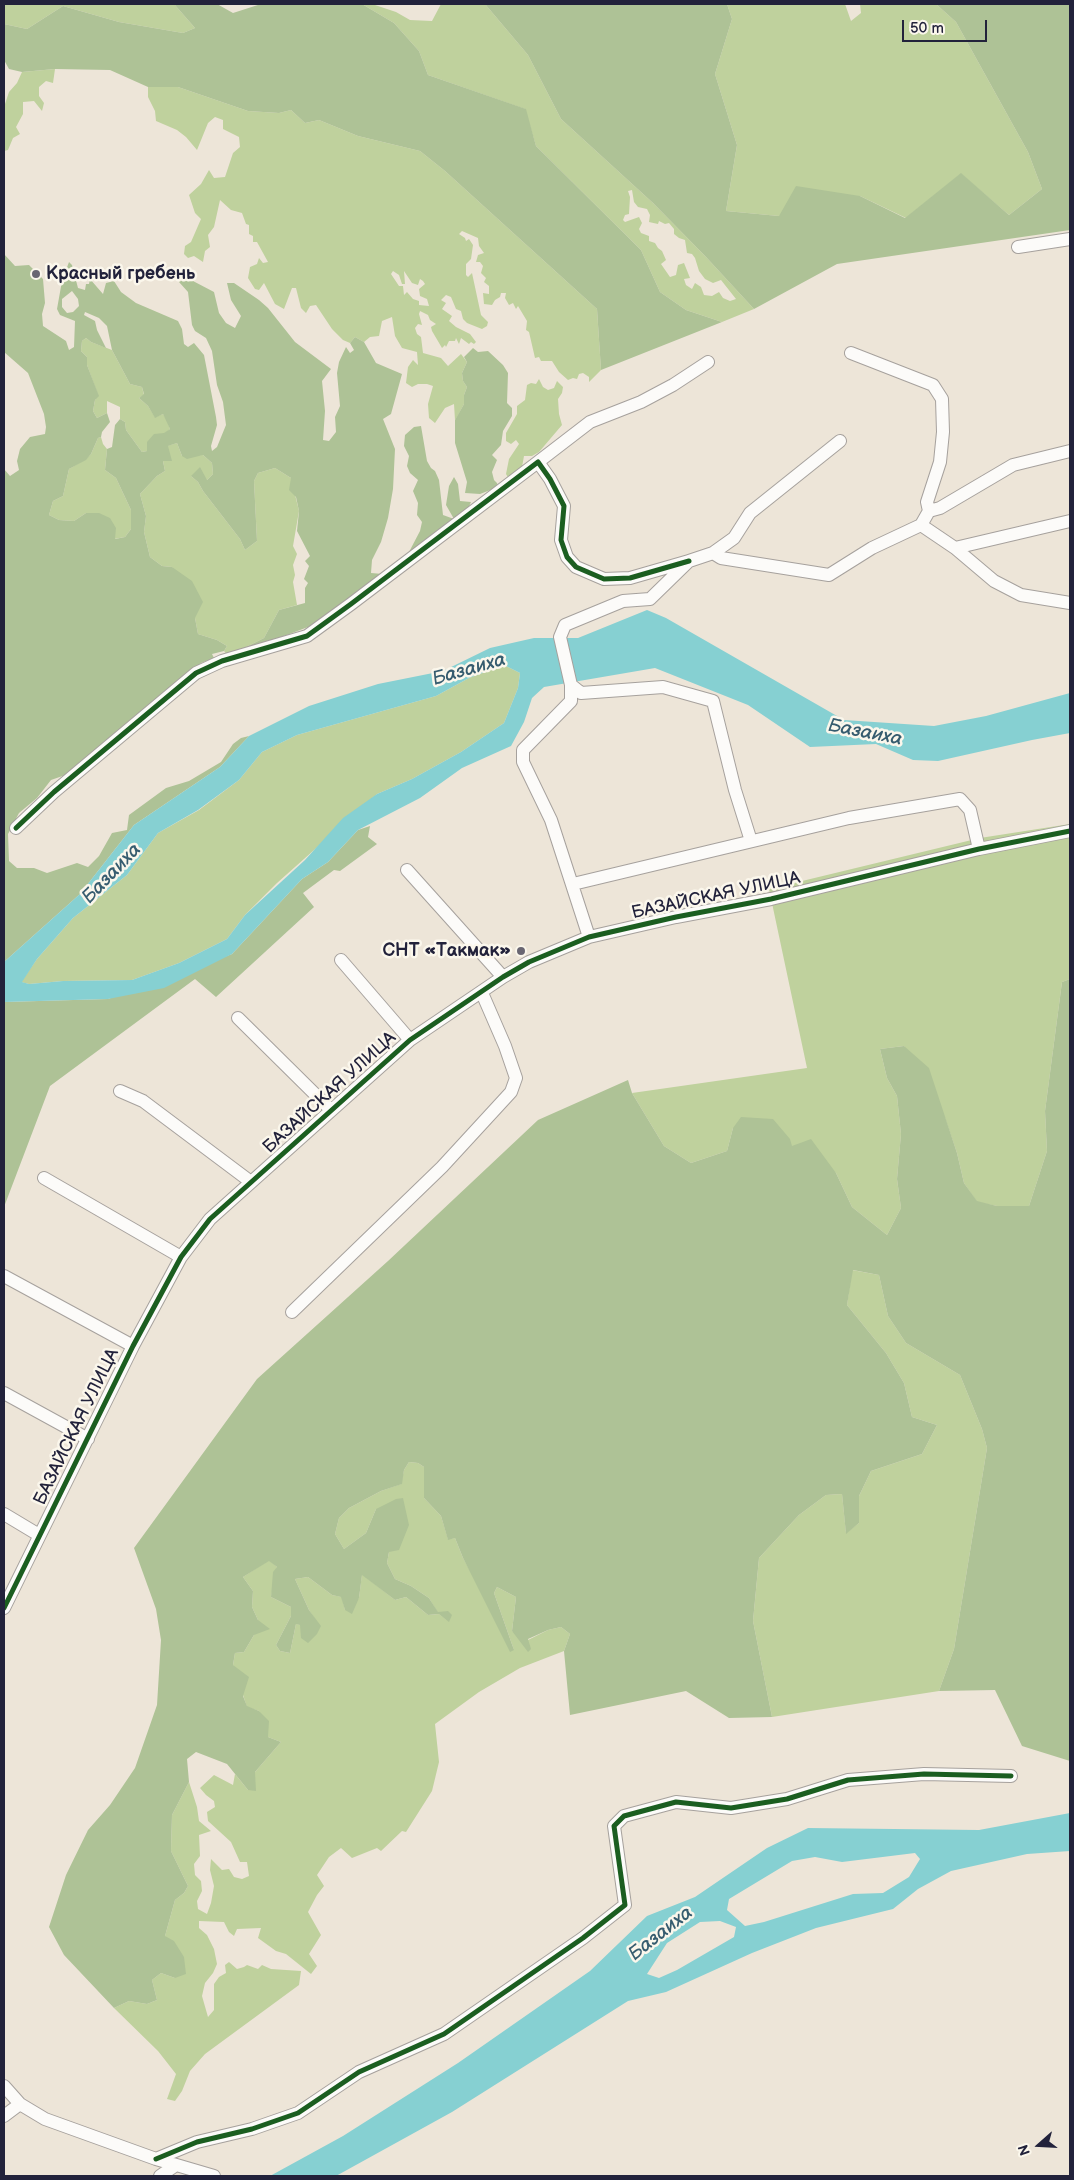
<!DOCTYPE html>
<meta charset="utf-8">
<style>
body{margin:0}
#map{position:relative;width:1074px;height:2180px;overflow:hidden;background:#ede5d8;font-family:"Balsamiq Sans",sans-serif}
canvas{display:block}
.frame{position:absolute;inset:0;border:5px solid #22223b;pointer-events:none}
.north{position:absolute;left:1014px;top:2120px;width:50px;height:50px;-webkit-text-stroke:4px #fbf7ec;paint-order:stroke;rotate:251deg;font-size:14px;font-weight:700;line-height:20px;text-align:center;color:#22223b}
.north::after{content:'';display:block;margin:auto;width:18px;height:22px;background:#22223b;clip-path:polygon(50% 0,100% 100%,50% 72%,0 100%)}
.scale{position:absolute;left:902px;top:20px;width:85px;height:22px;box-sizing:border-box;border:2px solid #22223b;border-top:0;padding-left:6px;font-size:15px;line-height:18px;white-space:nowrap;color:#22223b;-webkit-text-stroke:4px #fbf7ec;paint-order:stroke}
</style>
<div id="map">
<canvas width="1074" height="2180"></canvas>
<div class="frame"></div>
<div class="north">N</div>
<div class="scale">50 m</div>
</div>
<script>
const ctx = document.querySelector('canvas').getContext('2d');
ctx.lineJoin = 'round';
function paint(path, color) {
  ctx.fillStyle = color;
  ctx.fill(path, 'evenodd');
}
function toPath(rows) {
  const path = new Path2D();
  for (const r of rows) {
    path.moveTo(r[0], r[1]);
    for (let i = 2; i < r.length; i += 2) path.lineTo(r[i], r[i + 1]);
  }
  return path;
}
function trace(path, color, width, dash) {
  ctx.strokeStyle = color;
  ctx.lineWidth = width;
  ctx.lineCap = dash ? 'butt' : 'round';
  ctx.setLineDash(dash || []);
  ctx.stroke(path);
}
function write(font, color, halo, rows, align = 'center') {
  ctx.font = font + ' "Balsamiq Sans",sans-serif';
  ctx.lineWidth = 5;
  ctx.setLineDash([]);
  ctx.textBaseline = 'middle';
  ctx.strokeStyle = halo;
  ctx.fillStyle = color;
  for (const [text, x, y, turn = 0] of rows) {
    ctx.save();
    ctx.translate(x, y);
    ctx.rotate((+turn || 0) * Math.PI / 180);
    ctx.textAlign = isNaN(turn) ? turn : align;
    if (halo) ctx.strokeText(text, 0, 0);
    ctx.fillText(text, 0, 0);
    ctx.restore();
  }
}
const green = toPath([
 [4,4,174,4,195,28,183,33,119,22,63,6,27,29,4,24],
 [362,4,372,4,396,12,410,20,432,21,441,4,485,4,528,55,561,119,653,203,706,257,754,309,722,322,686,310,660,292,641,250,536,146,525,109,428,75,419,51,394,23],
 [632,190,634,202,638,207,647,209,650,215,649,222,658,224,659,221,665,224,669,223,674,229,674,234,679,238,685,240,687,253,692,254,695,258,699,271,705,279,713,283,721,280,736,299,730,301,723,298,719,292,712,296,704,295,701,287,695,283,692,289,686,285,684,279,690,278,684,263,678,265,676,275,670,277,661,264,666,260,662,251,658,248,655,243,649,241,649,236,641,233,639,229,642,223,639,217,625,222,623,220,625,215,629,214,630,197,628,191],
 [727,4,845,4,851,21,861,13,860,4,936,4,956,22,1028,152,1042,189,1009,215,961,174,906,218,860,196,779,216,726,211,737,145,715,74,732,19],
 [55,69,53,83,46,81,39,87,39,96,44,103,42,111,34,101,23,102,23,114,16,127,20,134,13,138,8,150,4,151,4,107,9,92,17,83,22,72],
 [148,87,178,87,248,111,279,113,291,110,305,123,319,120,358,136,420,151,445,171,597,309,601,370,589,382,589,377,583,373,579,374,577,379,573,378,568,380,559,372,552,361,541,361,539,357,535,358,529,332,526,330,527,321,518,306,516,309,513,303,509,305,505,298,506,293,501,293,500,297,495,300,492,305,484,304,483,293,489,294,489,286,484,282,486,278,481,273,483,266,480,262,476,262,478,255,484,253,479,246,478,238,462,231,459,234,465,238,466,241,469,239,473,245,471,259,466,264,466,275,468,277,472,273,481,315,488,322,487,326,482,329,467,323,463,319,461,311,456,309,451,297,446,295,441,300,446,303,442,309,452,316,449,321,456,327,470,334,476,342,474,344,471,342,469,344,461,338,459,344,456,338,455,341,449,341,446,347,445,345,442,348,432,331,431,327,436,324,430,320,428,315,420,311,419,314,422,325,418,324,415,328,417,334,421,337,423,353,441,358,448,366,461,354,467,362,462,373,463,381,467,387,464,395,464,404,457,417,455,420,454,404,445,408,435,423,429,418,428,404,433,386,427,384,418,384,412,387,406,383,408,367,413,360,418,365,417,352,402,348,395,336,392,317,382,321,379,336,370,337,364,342,355,337,350,343,343,340,332,329,316,305,310,306,306,313,301,308,296,288,292,288,284,309,275,304,264,283,259,290,255,289,248,278,250,267,257,264,259,258,263,263,268,262,257,242,253,242,253,236,249,234,249,225,246,224,242,213,231,210,220,200,214,227,208,235,210,247,205,251,203,262,194,256,188,258,184,254,185,246,191,242,201,219,195,213,189,195,201,184,209,170,214,178,225,177,233,153,240,147,239,137,223,129,223,120,215,117,208,123,197,150,186,137,177,130,156,121,155,111,148,97],
 [393,271,399,275,402,284,405,284,404,271,412,283,418,285,420,279,423,281,425,284,419,289,420,296,427,299,429,306,419,305,419,301,413,299,407,292,404,295,403,286,399,286,391,274],
 [86,338,91,342,112,350,130,384,142,387,144,395,139,398,148,406,155,417,163,414,167,420,170,429,147,451,142,452,126,430,125,422,120,419,120,407,107,401,107,413,97,418,93,411,95,400,98,395,87,365,87,357,81,351,82,341],
 [539,379,543,387,548,390,554,388,557,381,563,387,562,393,558,399,559,414,562,425,539,452,532,456,524,456,522,467,509,479,506,474,509,459,519,444,516,440,511,444,506,441,506,433,517,414,517,406,525,400,527,385,531,383,536,384],
 [101,437,103,444,107,449,105,470,116,478,131,510,131,529,125,537,114,539,86,513,74,521,59,520,49,515,53,501,63,496,69,469,86,459,91,454,98,438],
 [177,443,182,456,203,455,212,463,213,474,207,480,191,476,198,482,203,491,240,539,245,550,257,541,254,481,258,473,275,468,291,478,299,511,293,546,297,554,293,565,295,575,293,582,297,605,279,610,264,638,228,656,224,651,227,646,217,640,198,634,195,618,172,567,162,566,150,557,144,532,146,516,140,494,157,476,165,471,163,461,167,446],
 [504,665,520,673,518,688,504,723,461,752,412,779,377,794,277,883,245,915,227,939,179,963,132,980,63,981,29,984,21,982,37,959,73,918,127,875,158,833,199,810,239,780,262,752,297,735,436,696,469,678],
 [1070,824,1070,979,1062,982,1045,1111,1047,1151,1029,1206,997,1206,977,1202,964,1183,957,1153,945,1118,904,1046,880,1049,887,1078,897,1096,901,1134,897,1179,901,1208,887,1235,852,1207,836,1173,792,1146,733,1128,727,1151,691,1163,664,1146,632,1093,807,1068,769,889,980,838],
 [852,1270,879,1275,888,1316,906,1343,960,1375,982,1429,987,1448,954,1649,939,1691,772,1717,753,1621,759,1558,799,1515,826,1495,842,1494,846,1533,859,1523,859,1496,871,1471,922,1454,937,1425,912,1417,904,1383,886,1353,847,1305],
 [409,1462,418,1463,424,1467,424,1498,441,1516,448,1539,455,1538,463,1558,514,1650,494,1593,497,1587,516,1597,512,1631,528,1640,548,1630,561,1627,570,1634,564,1651,520,1668,479,1692,435,1724,439,1762,432,1791,406,1832,402,1831,381,1851,377,1848,352,1858,341,1848,329,1857,317,1875,324,1886,317,1895,308,1912,321,1935,309,1954,317,1966,311,1974,286,1954,276,1951,258,1938,261,1928,237,1929,234,1936,229,1932,224,1922,199,1921,199,1928,207,1935,214,1949,217,1964,213,1973,205,1983,202,1996,208,2017,214,2010,214,1984,219,1977,226,1973,225,1965,229,1962,237,1969,244,1967,247,1965,258,1969,262,1965,271,1969,301,1971,299,1985,205,2054,190,2071,182,2091,175,2101,167,2099,176,2074,158,2051,114,2008,129,2001,147,2004,157,2000,152,1980,161,1973,175,1978,165,1936,175,1900,184,1893,188,1886,171,1851,172,1815,189,1782,197,1807,199,1821,211,1831,199,1835,200,1856,194,1864,195,1875,201,1881,202,1891,197,1901,198,1909,207,1914,211,1903,214,1886,210,1870,211,1859,222,1870,229,1869,234,1877,242,1879,249,1876,247,1862,240,1862,231,1842,208,1821,207,1812,215,1807,214,1801,206,1795,200,1788,214,1775,233,1785,235,1774,248,1790,255,1772,281,1742,268,1737,259,1711,247,1707,233,1665,235,1653,244,1652,254,1635,258,1620,252,1607,253,1591,243,1577,269,1560,277,1567,271,1597,291,1607,291,1616,276,1645,280,1651,290,1653,296,1624,320,1627,309,1610,295,1579,308,1577,332,1595,342,1597,345,1610,359,1598,362,1574,395,1600,406,1597,428,1615,439,1614,449,1622,438,1613,429,1598,411,1586,395,1579,387,1563,389,1552,376,1509,366,1533,344,1549,335,1534,339,1518,349,1508,381,1491,401,1484,404,1470]
]);
const forest = toPath([
 [174,4,217,4,233,13,261,4,362,4,394,23,419,51,428,75,526,109,536,146,641,250,660,292,686,310,722,322,601,370,597,309,445,171,420,151,358,136,319,120,305,123,291,110,279,113,248,111,178,87,148,87,110,70,55,69,22,72,9,69,4,60,4,24,27,29,63,6,119,22,183,33,195,28],
 [485,4,727,4,732,19,715,74,737,145,726,211,779,216,796,186,860,196,905,218,961,173,1009,215,1042,189,1028,152,956,22,936,4,1070,4,1070,230,837,264,754,309,706,257,653,203,561,119,528,55],
 [4,254,15,266,29,265,43,279,45,303,42,314,43,326,66,341,69,350,74,347,75,321,60,315,57,309,62,281,69,262,72,265,78,288,85,290,86,284,89,284,90,279,103,294,106,283,114,281,121,292,136,303,178,321,182,329,184,344,188,347,194,343,204,355,216,417,217,425,211,446,212,451,217,447,226,425,223,402,217,385,212,351,206,338,195,331,192,325,188,292,179,282,183,280,193,281,214,292,219,313,226,323,235,328,241,316,231,300,227,283,234,283,259,300,268,308,295,342,331,369,322,381,325,411,323,440,329,441,336,432,335,417,340,406,337,373,339,362,346,347,350,353,354,350,350,343,355,337,364,342,376,363,402,374,391,414,383,419,395,449,393,489,388,518,381,542,372,560,371,573,383,574,396,566,409,552,420,531,422,522,417,515,418,503,413,491,418,480,410,473,407,466,409,456,404,446,405,435,414,427,421,426,427,461,431,468,435,471,439,480,443,515,454,519,446,505,449,486,454,477,458,484,460,501,471,502,466,513,338,610,308,627,231,656,228,656,264,638,279,610,305,603,305,588,308,583,304,579,309,566,305,561,310,556,297,531,299,511,296,497,289,490,291,478,275,468,258,473,254,481,257,541,245,550,240,539,203,491,198,482,191,476,200,467,207,480,213,474,212,463,203,455,187,459,182,456,177,443,168,446,172,461,163,461,165,471,157,476,140,494,146,516,144,532,150,557,162,566,172,567,192,581,203,602,195,618,198,634,217,640,227,646,224,651,212,654,214,658,201,663,74,772,51,780,37,798,19,813,8,834,9,861,17,868,34,868,47,873,77,863,88,867,99,856,112,833,127,830,129,815,166,788,189,781,221,762,233,744,241,738,249,736,220,767,134,825,80,894,4,962,4,469,10,476,19,470,17,461,20,449,30,437,45,434,46,427,44,414,28,373,4,352],
 [72,291,78,299,79,306,73,312,67,313,62,307,62,299],
 [85,312,99,318,107,326,112,350,130,384,142,387,144,394,139,398,148,406,155,418,163,414,170,429,164,433,154,434,147,442,147,451,142,452,126,430,125,422,120,419,115,425,112,447,107,449,105,470,116,478,131,510,131,529,125,537,115,539,116,528,110,518,99,513,86,513,74,521,59,520,49,515,53,501,63,496,69,469,86,460,91,454,98,438,101,437,102,432,110,422,107,413,97,418,93,411,95,400,99,396,87,365,87,357,81,351,82,341,86,338,91,342,106,348,97,330,95,321,84,315],
 [473,348,478,352,488,351,503,365,508,373,507,403,512,408,512,416,503,431,501,445,492,455,497,460,492,472,494,480,497,483,498,487,480,494,465,493,467,482,455,443,455,420,464,404,464,395,467,387,463,381,462,373,467,362,464,357],
 [370,826,368,837,377,844,340,871,334,870,303,893,314,907,216,997,195,979,50,1086,4,1207,4,1002,108,999,232,954,302,879,328,862,358,830],
 [1070,979,1070,1761,1022,1746,995,1690,939,1691,954,1649,987,1448,982,1429,960,1375,906,1343,888,1316,879,1275,853,1270,847,1305,886,1353,904,1383,912,1417,937,1425,922,1454,871,1471,859,1496,859,1523,846,1534,842,1494,826,1495,799,1515,759,1558,753,1621,772,1717,729,1718,686,1691,570,1715,564,1651,570,1634,561,1627,548,1630,528,1639,531,1649,528,1652,512,1631,516,1597,497,1587,494,1593,514,1650,510,1652,463,1558,455,1538,448,1540,441,1516,424,1498,424,1467,418,1463,409,1462,404,1470,402,1484,381,1491,349,1508,339,1518,335,1534,344,1549,366,1533,376,1509,396,1499,403,1498,409,1525,399,1550,389,1552,387,1563,395,1579,411,1586,429,1598,438,1612,448,1611,452,1615,449,1622,439,1614,428,1615,406,1597,395,1600,362,1575,359,1598,352,1614,345,1610,341,1597,332,1595,308,1577,295,1579,309,1610,321,1626,317,1634,308,1643,301,1638,300,1625,296,1624,290,1653,280,1651,276,1645,291,1616,291,1607,271,1597,273,1572,277,1567,269,1561,243,1577,253,1591,252,1607,258,1620,270,1629,254,1635,244,1652,235,1653,233,1665,249,1677,243,1696,247,1706,259,1711,269,1721,268,1737,281,1742,255,1772,256,1791,248,1790,227,1764,196,1752,187,1759,189,1782,172,1815,171,1851,188,1886,184,1893,175,1900,165,1936,174,1941,184,1957,186,1974,175,1978,161,1973,152,1980,157,2000,147,2004,129,2001,114,2008,64,1955,49,1927,66,1875,88,1830,110,1805,135,1768,157,1705,161,1640,156,1609,134,1548,257,1379,388,1261,538,1120,628,1080,632,1093,664,1146,691,1163,727,1151,733,1128,741,1117,773,1119,790,1139,792,1146,811,1139,836,1173,852,1207,887,1235,901,1208,897,1179,901,1134,897,1096,887,1078,880,1049,904,1046,929,1068,957,1153,964,1183,977,1201,997,1206,1029,1206,1047,1151,1045,1111,1062,982]
]);
const water = toPath([
 [647,610,666,618,844,720,934,726,986,716,1070,693,1070,733,1032,740,938,761,913,760,876,744,810,747,748,705,655,668,544,687,532,698,524,722,511,746,462,768,420,798,358,830,328,862,302,879,232,954,164,988,108,999,4,1002,4,962,80,894,134,825,220,767,249,736,309,706,378,684,443,671,490,648,534,638,578,638],
 [504,665,520,673,518,688,504,723,461,752,412,779,377,794,343,818,305,860,245,915,227,939,179,963,132,980,63,981,29,984,22,982,37,959,73,918,127,875,158,833,198,810,239,780,262,752,297,735,436,696,469,678],
 [1070,1813,1070,1851,1027,1854,951,1871,918,1889,893,1909,816,1928,752,1953,666,1992,628,2001,452,2112,336,2176,270,2176,343,2136,458,2063,590,1971,647,1916,695,1897,767,1848,808,1828,979,1830],
 [915,1853,920,1859,909,1877,883,1893,853,1894,764,1922,745,1926,727,1910,729,1899,792,1861,815,1857,842,1862],
 [720,1921,736,1927,734,1937,677,1970,659,1978,647,1974,667,1943,700,1922]
]);
const street = toPath([
 [1018,247,1070,239],
 [851,353,933,385,942,399,943,432,940,462,927,502,929,511],
 [538,462,590,422,641,402,673,385,708,362],
 [921,525,955,548,994,581,1021,595,1070,603],
 [955,548,1070,521],
 [713,553,721,558,829,575,872,548,921,525,929,511,940,508,1013,465,1070,451],
 [571,685,560,637,565,625,623,601,650,599,689,561,713,553,734,538,750,513,840,441],
 [16,828,54,792,196,673,222,661,307,636,351,604,538,462,550,479,564,506,561,540,567,557,576,567,604,579,630,578,689,561],
 [407,870,503,977],
 [573,884,849,818,960,799,970,810,979,849],
 [589,937,551,820,523,762,523,750,571,701,571,685,581,693,663,687,713,701,735,790,751,841],
 [341,960,410,1040],
 [238,1018,330,1109],
 [120,1091,143,1101,251,1182],
 [44,1178,181,1257],
 [4,1276,133,1346],
 [292,1312,442,1167,511,1092,516,1078,505,1046,482,993],
 [4,1393,88,1439],
 [4,1514,39,1535],
 [4,1608,133,1346,181,1257,210,1219,410,1040,503,977,529,962,589,937,676,917,771,899,979,849,1070,831],
 [4,2086,20,2104,45,2119,156,2159,214,2176],
 [4,2116,20,2104],
 [156,2159,197,2142,252,2129,298,2113,359,2072,444,2034,583,1938,625,1905,614,1826,624,1816,676,1802,731,1808,787,1799,848,1780,924,1774,1011,1776],
 [160,2176,176,2165]
]);
const cycleway = toPath([
 [16,828,54,792,196,673,222,661,307,636,351,604,538,462,550,479,564,506,561,540,567,557,576,567,604,579,630,578,689,561],
 [4,1608,133,1346,181,1257,210,1219,410,1040,503,977,529,962,589,937,676,917,771,899,979,849,1070,831],
 [156,2159,197,2142,252,2129,298,2113,359,2072,444,2034,583,1938,625,1905,614,1826,624,1816,676,1802,731,1808,787,1799,848,1780,924,1774,1011,1776]
]);
const markers = [
 [36,274,5,"#696672"],
 [521,951,5,"#696672"]
];
const poiNames = [
 ["Красный гребень",46,274],
 ["СНТ «Такмак»",511,951,"right"]
];
const streetNames = [
 ["БАЗАЙСКАЯ УЛИЦА",716,896,-12],
 ["БАЗАЙСКАЯ УЛИЦА",330,1093,-42],
 ["БАЗАЙСКАЯ УЛИЦА",77,1427,-64]
];
const waterNames = [
 ["Базаиха",469,670,-16],
 ["Базаиха",865,733,11],
 ["Базаиха",112,874,-46],
 ["Базаиха",661,1934,-38]
];
paint(green, '#bfd19d');
paint(forest, '#aec296');
paint(water, '#86d0d2');
trace(street, '#a6a19d', 14);
trace(street, '#fcfbf9', 12);
trace(cycleway, '#1b5e20', 5);
for (const [x, y, r, color] of markers) {
  const dot = new Path2D();
  dot.arc(x, y, r, 0, 2 * Math.PI);
  ctx.fillStyle = color;
  ctx.fill(dot);
  trace(dot, '#fbf7ec', 2);
}
write('bold 18px', '#22223b', '#fbf7ec', poiNames, 'left');
write('18px', '#22223b', '#fbf7ec', streetNames);
write('italic 19px', '#365c6f', '#fbf7ec', waterNames);
</script>
